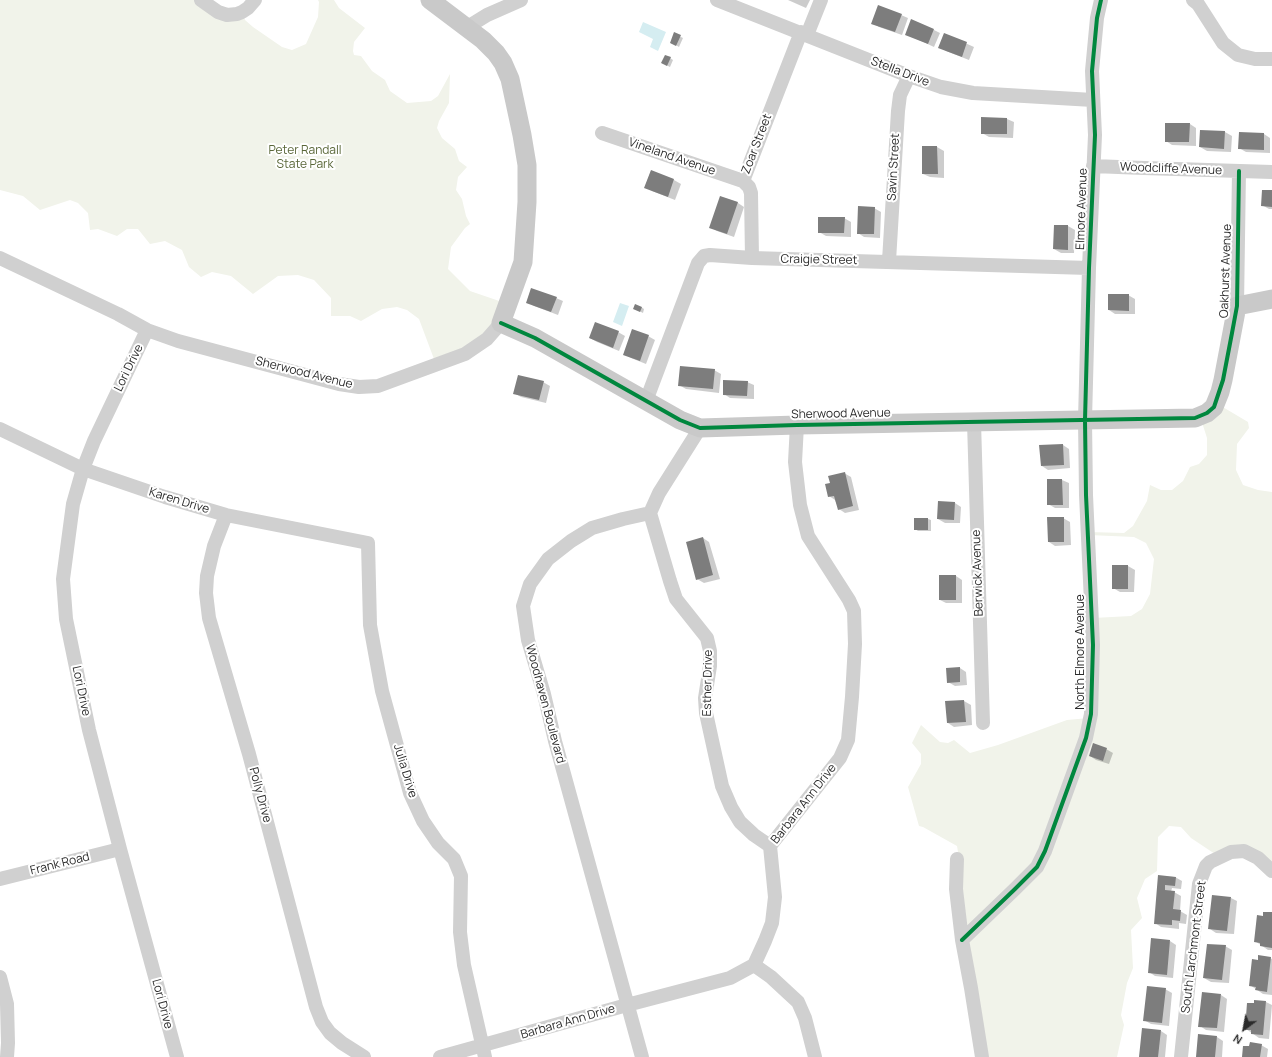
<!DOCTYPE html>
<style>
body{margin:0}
#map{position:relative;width:1272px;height:1057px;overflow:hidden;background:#fff;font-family:Manrope,sans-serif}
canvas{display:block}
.north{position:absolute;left:1224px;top:1009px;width:40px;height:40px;-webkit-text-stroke:3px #fff;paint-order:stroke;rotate:212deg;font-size:11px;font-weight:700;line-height:16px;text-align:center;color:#2b2b2b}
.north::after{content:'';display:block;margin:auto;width:14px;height:18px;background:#2b2b2b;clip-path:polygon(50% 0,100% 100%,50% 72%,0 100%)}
</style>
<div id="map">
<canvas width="1272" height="1057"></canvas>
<div class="north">N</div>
</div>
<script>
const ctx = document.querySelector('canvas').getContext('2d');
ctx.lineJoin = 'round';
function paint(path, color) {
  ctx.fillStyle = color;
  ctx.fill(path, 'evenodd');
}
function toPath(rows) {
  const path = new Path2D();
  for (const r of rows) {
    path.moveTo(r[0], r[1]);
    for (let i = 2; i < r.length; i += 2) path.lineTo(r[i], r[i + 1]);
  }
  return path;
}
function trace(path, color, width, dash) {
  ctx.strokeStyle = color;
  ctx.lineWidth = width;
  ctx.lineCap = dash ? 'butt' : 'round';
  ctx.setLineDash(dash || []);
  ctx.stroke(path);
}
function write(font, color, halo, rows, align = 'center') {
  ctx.font = font + ' Manrope,sans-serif';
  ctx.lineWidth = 4;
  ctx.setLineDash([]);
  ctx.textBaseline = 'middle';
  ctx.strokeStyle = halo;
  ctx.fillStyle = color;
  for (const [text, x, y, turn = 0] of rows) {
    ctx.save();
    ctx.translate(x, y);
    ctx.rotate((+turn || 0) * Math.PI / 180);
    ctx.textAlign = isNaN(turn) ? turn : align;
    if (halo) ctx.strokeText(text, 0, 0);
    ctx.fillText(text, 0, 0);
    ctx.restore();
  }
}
const green = toPath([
 [0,0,211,0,230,11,242,13,245,20,253,27,282,47,292,50,306,44,318,17,319,2,318,0,334,0,339,8,365,28,354,42,353,51,354,55,361,56,372,71,385,80,390,91,407,103,431,101,438,96,450,74,449,103,439,121,437,128,442,138,455,149,459,161,467,167,458,177,456,190,462,199,466,216,470,224,465,228,451,247,448,269,470,291,508,304,490,335,458,352,434,359,419,319,407,310,397,307,382,309,361,321,350,316,331,316,331,298,314,280,298,275,278,276,253,294,231,276,212,272,201,277,189,267,182,250,165,241,150,244,138,229,127,229,117,236,98,229,90,230,88,213,78,203,70,200,40,210,23,196,0,190],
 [1216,403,1248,422,1249,428,1237,444,1236,470,1243,485,1258,490,1272,492,1272,874,1251,857,1218,856,1191,838,1181,827,1169,826,1158,837,1157,871,1145,879,1137,898,1142,918,1131,930,1133,968,1127,983,1121,1015,1124,1025,1117,1057,981,1057,960,864,957,846,923,827,919,826,908,787,921,764,921,754,912,743,921,725,940,742,948,743,954,740,970,753,998,745,1067,720,1089,718,1093,618,1131,616,1142,609,1150,594,1154,559,1146,543,1134,537,1089,535,1089,532,1124,533,1133,526,1147,501,1150,485,1161,490,1172,490,1183,481,1190,467,1199,464,1207,455,1207,438,1199,413]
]);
const water = toPath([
 [643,22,666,32,658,51,650,47,653,39,639,32],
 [620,303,629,306,622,326,613,322]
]);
const shadow = toPath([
 [788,0,810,0,806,8],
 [901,15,908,18,902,35,879,27,873,23],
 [934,30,940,33,934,47,906,34],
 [675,34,683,38,679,47,674,44],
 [945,34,974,47,969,60,946,51,940,47],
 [670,58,673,60,670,67,666,65],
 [1007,119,1014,122,1013,138,989,137,982,133],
 [1190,124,1196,128,1196,146,1172,145,1166,141],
 [1201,131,1225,132,1232,136,1231,152,1207,151,1200,147],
 [1264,134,1270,138,1270,153,1246,152,1239,148],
 [923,147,937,147,944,151,944,178,930,177,923,174],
 [651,171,674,180,681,184,675,200,652,191,645,187],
 [1272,191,1272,209,1269,209,1262,205],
 [721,197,738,203,744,207,734,237,717,231,710,227],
 [874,208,881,212,880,238,864,237,858,233],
 [844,218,851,222,851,237,826,236,819,232],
 [1055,226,1068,226,1075,230,1074,253,1061,253,1054,249],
 [1128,295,1135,299,1135,314,1115,314,1109,310],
 [556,298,563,301,558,315,534,306,527,302],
 [641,307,644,309,643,313,637,310],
 [618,332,625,336,619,351,597,342,590,338],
 [648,336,655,340,646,364,631,358,624,354],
 [714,370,721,374,719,393,686,389,679,385],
 [543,382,550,386,546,403,521,397,514,393],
 [747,382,754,385,754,399,730,398,724,394],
 [1063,445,1069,449,1070,468,1048,470,1042,466],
 [844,473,851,477,859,510,845,513,839,509,835,500,829,496,831,484],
 [1048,480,1062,480,1069,483,1069,508,1055,508,1048,504],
 [955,503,961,507,960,523,945,523,938,519],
 [1063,518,1070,522,1071,545,1055,546,1049,542],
 [928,519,931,520,931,531,918,531,915,529],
 [703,538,709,542,720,579,704,583,697,579],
 [1113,566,1128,566,1135,570,1134,592,1120,592,1113,588],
 [956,576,962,580,962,603,946,603,940,600],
 [960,668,966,672,967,685,955,686,948,682],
 [964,701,971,705,972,725,954,727,948,723],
 [1106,749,1113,753,1109,764,1096,760,1090,756],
 [1159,876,1175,877,1182,881,1181,889,1172,888,1171,892,1174,892,1181,896,1180,911,1187,915,1186,924,1179,923,1179,929,1161,927,1155,923],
 [1231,898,1237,901,1234,934,1216,933,1210,929],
 [1272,913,1272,950,1268,950,1255,941,1264,917],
 [1170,941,1176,945,1173,978,1155,976,1149,972],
 [1225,946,1232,950,1229,983,1211,982,1204,978],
 [1270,958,1272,959,1272,995,1263,994,1250,985,1259,961],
 [1165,989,1172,993,1169,1026,1151,1024,1144,1020],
 [1221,995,1227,999,1224,1032,1206,1030,1200,1026],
 [1266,1002,1272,1005,1269,1039,1259,1038,1246,1029],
 [1161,1031,1167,1035,1165,1057,1140,1057],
 [1217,1037,1223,1041,1222,1057,1197,1057],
 [1261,1045,1268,1049,1267,1057,1243,1057]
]);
const building = toPath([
 [878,5,902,14,895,32,871,24],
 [911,19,934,29,928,44,905,35],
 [674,32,681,35,676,46,670,43],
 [944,33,967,42,962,57,938,48],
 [665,55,671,57,667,66,661,63],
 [981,117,1007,118,1007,134,981,134],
 [1165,123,1190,123,1189,142,1165,142],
 [1200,130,1225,131,1224,149,1199,147],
 [1239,132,1264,133,1264,150,1238,149],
 [922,146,937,146,938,174,922,174],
 [651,170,674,179,668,197,644,188],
 [1262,190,1272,190,1272,207,1261,206],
 [720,196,738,202,727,234,709,228],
 [858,206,875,207,874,234,857,234],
 [818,217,845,217,844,233,818,233],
 [1054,225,1068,225,1068,250,1053,249],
 [531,288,557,297,551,312,526,303],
 [1108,294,1129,294,1129,311,1108,310],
 [635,304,642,307,640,312,633,309],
 [595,322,619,331,613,348,589,338],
 [632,329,649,335,640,361,623,355],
 [680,366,715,369,713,389,678,386],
 [518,375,544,381,539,400,513,394],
 [723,380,748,381,747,396,723,395],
 [1063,444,1064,465,1041,466,1039,445],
 [845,472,853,506,838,510,834,496,828,497,825,484,830,483,828,476],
 [1047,479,1062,479,1063,505,1047,505],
 [938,501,955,502,954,520,937,519],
 [1047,517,1064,517,1064,542,1048,542],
 [914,518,928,518,928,530,914,530],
 [703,537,713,575,696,580,686,542],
 [1112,565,1128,565,1128,589,1112,589],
 [939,575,956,575,956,600,939,600],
 [960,667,960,682,947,683,946,668],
 [964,700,966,722,947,723,945,701],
 [1093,743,1107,748,1103,761,1089,756],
 [1158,875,1176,877,1175,886,1165,885,1165,890,1175,891,1173,909,1181,910,1180,921,1172,920,1172,925,1154,924],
 [1212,895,1231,897,1227,931,1208,929],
 [1263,912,1272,912,1272,948,1260,946,1260,943,1254,942,1257,915,1263,916],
 [1151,938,1170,940,1167,975,1148,973],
 [1207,944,1226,945,1222,980,1203,978],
 [1258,955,1271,957,1267,992,1255,990,1256,987,1249,986,1252,959,1258,960],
 [1147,986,1166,988,1162,1023,1143,1021],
 [1202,992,1221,994,1217,1028,1198,1027],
 [1254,1000,1266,1001,1263,1035,1251,1034,1251,1030,1245,1030,1247,1003,1254,1003],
 [1142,1028,1161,1030,1158,1057,1139,1057],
 [1198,1034,1217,1036,1215,1057,1196,1057],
 [1250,1042,1262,1044,1260,1057,1242,1057,1243,1046,1249,1046]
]);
const street = toPath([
 [201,0,218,12,227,15,237,14,242,12,248,8,255,0],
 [717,0,909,76,941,87,973,93,1093,100],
 [1193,0,1198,4,1223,43,1238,55,1255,59,1272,59],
 [466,28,487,15,521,0],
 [807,35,821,0],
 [602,133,743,181,749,187,751,193,752,258],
 [1093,166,1144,168,1272,172],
 [743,181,801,32],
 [0,258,118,314,147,330,178,341,339,384,359,387,378,386,465,354,487,339,501,323],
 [889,261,898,111,900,95,909,76],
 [1237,306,1239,171],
 [147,330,94,441,83,469,73,504,63,579,66,619,89,730,120,849,177,1057],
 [646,401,698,263,704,256,710,255,752,258,1089,268],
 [974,422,983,723],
 [0,429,83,469,165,497,226,515,368,543,370,625,382,691,410,793,423,821,438,843,454,859,461,876,460,932,464,965,485,1057],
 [650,513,670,581,676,599,707,638,710,651,710,666,705,698,706,713,722,786,731,807,740,822,754,835,770,846],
 [650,513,659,493,700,428],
 [226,515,214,546,207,576,206,593,209,618,249,754,316,1007,322,1022,330,1033,342,1043,364,1057],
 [957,859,956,889,962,940,971,988,982,1057],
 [0,879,120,849],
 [962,940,1015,889,1037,867,1045,851,1086,738,1091,714,1093,645,1086,495,1085,420,1089,268,1095,135,1092,71,1097,18,1101,0],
 [754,965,771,977,798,1002,805,1018,815,1057],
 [0,977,7,1004,8,1043,7,1057],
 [440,1057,627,1005,730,978,754,965,765,941,772,923,775,897,770,846,840,758,848,740,852,697,855,644,854,611,849,600,808,536,800,505,795,462,797,425],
 [642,1057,555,741,544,694,528,640,523,606,530,584,548,559,571,541,592,528,623,519,650,513],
 [1181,1057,1199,884,1206,866,1210,862,1231,852,1244,851,1258,858,1272,871]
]);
const secondary = toPath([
 [430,0,483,40,496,53,503,63,510,79,522,135,527,165,527,202,523,262,501,323,535,338,680,420,700,428,797,425,1195,418,1207,413,1214,407,1220,392,1223,380,1237,306,1272,299]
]);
const cycleway = toPath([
 [501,323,535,338,680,420,700,428,797,425,1195,418,1207,413,1214,407,1223,380,1232,333,1237,306,1239,171],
 [962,940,1015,889,1037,867,1045,851,1086,738,1091,714,1093,645,1086,495,1085,420,1089,268,1095,135,1092,71,1097,18,1101,0]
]);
const streetNames = [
 ["Stella Drive",900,72,21],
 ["Zoar Street",757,144,-69],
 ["Vineland Avenue",672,157,19],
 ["Savin Street",894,167,-87],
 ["Woodcliffe Avenue",1171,169,2],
 ["Elmore Avenue",1082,209,-88],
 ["Craigie Street",819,260,1],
 ["Oakhurst Avenue",1226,271,-88],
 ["Lori Drive",129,368,-64],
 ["Sherwood Avenue",304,373,14],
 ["Sherwood Avenue",841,414,-1],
 ["Karen Drive",179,501,17],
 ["Berwick Avenue",978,573,-92],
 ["North Elmore Avenue",1081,652,-90],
 ["Esther Drive",708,683,-89],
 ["Lori Drive",81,691,78],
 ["Woodhaven Boulevard",545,704,75],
 ["Julia Drive",405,771,73],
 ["Polly Drive",260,795,75],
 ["Barbara Ann Drive",804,804,-52],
 ["Frank Road",60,864,-14],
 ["South Larchmont Street",1194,947,-83],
 ["Lori Drive",162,1004,75],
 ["Barbara Ann Drive",568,1022,-16]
];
const parkNames = [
 ["Peter Randall",305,151],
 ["State Park",305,165]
];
paint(green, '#f1f3ea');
paint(water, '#d5edf1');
paint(shadow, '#0003');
paint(building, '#7d7d7d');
trace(street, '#d0d0d0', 14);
trace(secondary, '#c9c9c9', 19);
trace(cycleway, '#00873e', 4);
write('12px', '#2b2b2b', '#fff', streetNames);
write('12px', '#5a6739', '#fff', parkNames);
</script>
